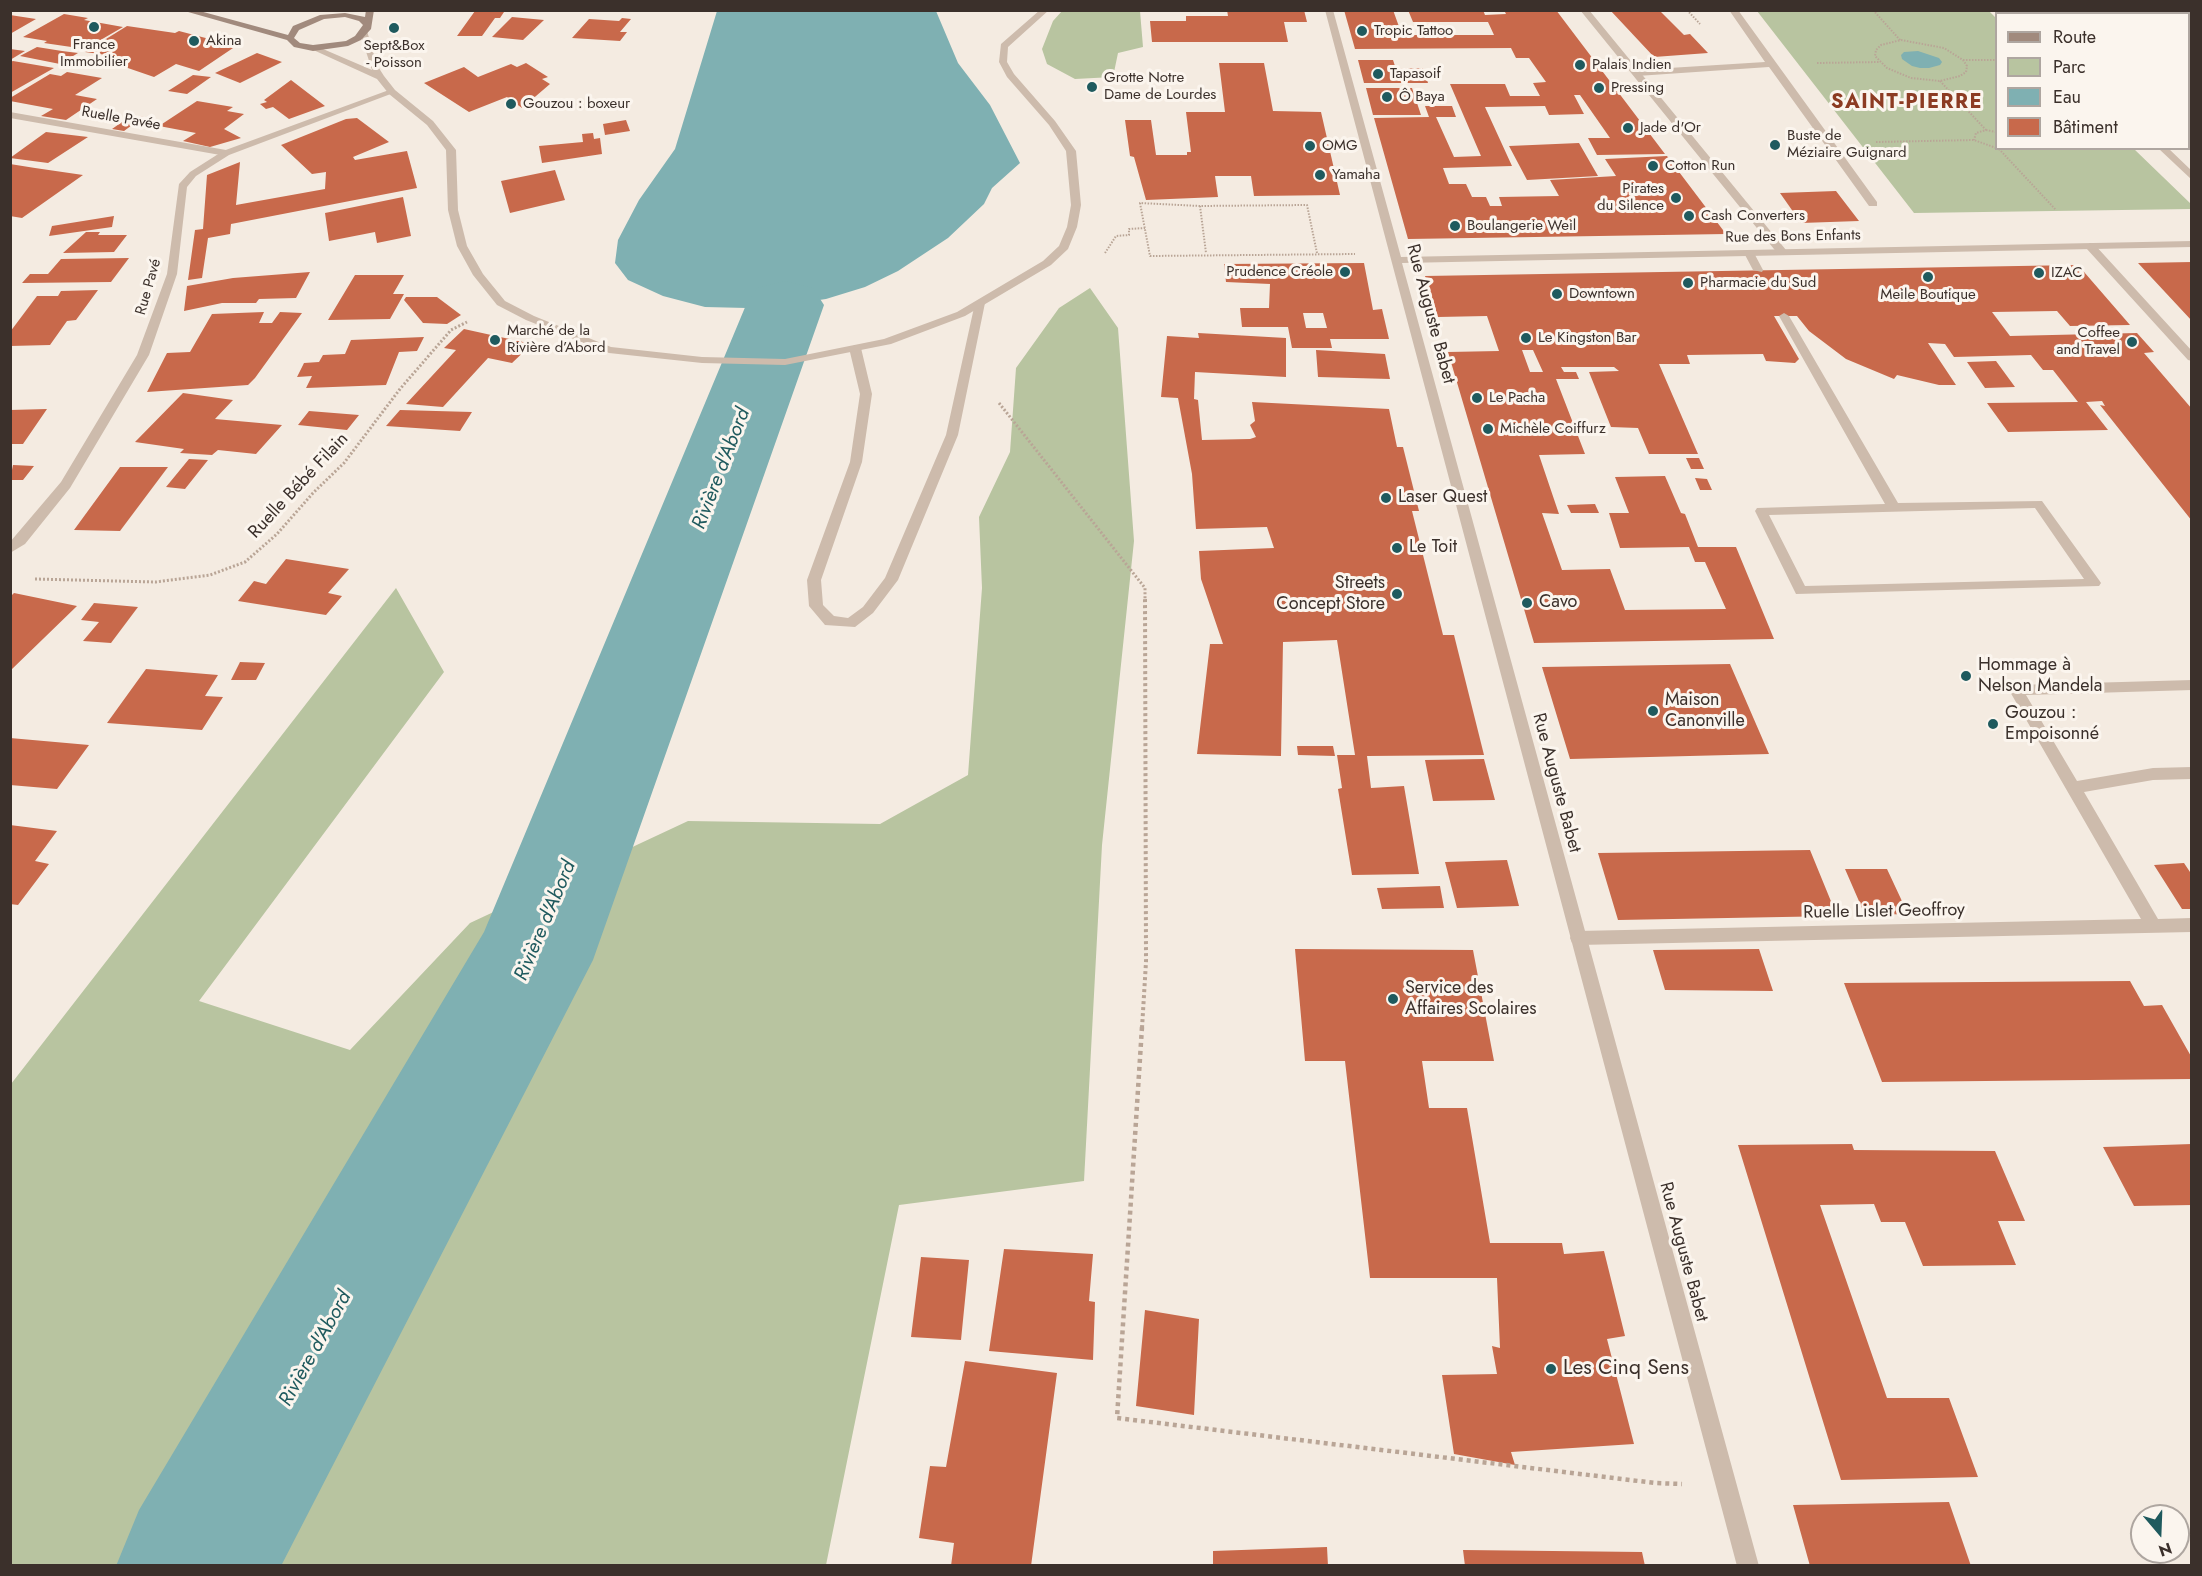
<!DOCTYPE html>
<meta charset="utf-8">
<style>
body{margin:0}
#map{position:relative;width:2202px;height:1576px;overflow:hidden;background:#f4ebe1;font-family:Jost,sans-serif}
canvas{display:block}
.frame{position:absolute;inset:0;border:12px solid #3b302b;pointer-events:none}
.legend{position:absolute;left:1995px;top:12px;width:195px;height:138px;box-sizing:border-box;background:#fbf5ee;border:2px solid #aea6a0;margin:0;padding:8px 10px;list-style:none;font-size:18px;color:#3b302b}
.legend li{display:flex;align-items:center;gap:12px;height:30px}
.legend b{width:30px;border:2px solid #aea6a0}
.north{position:absolute;left:2130px;top:1504px;width:60px;height:60px;box-sizing:border-box;background:#fbf5ee;border:2px solid #aea6a0;border-radius:50%;rotate:161deg;font-size:16px;font-weight:700;line-height:24px;text-align:center;color:#3b302b}
.north::after{content:'';display:block;margin:auto;width:21px;height:27px;background:#1f5a5e;clip-path:polygon(50% 0,100% 100%,50% 72%,0 100%)}
</style>
<div id="map">
<canvas width="2202" height="1576"></canvas>
<div class="frame"></div>
<ul class="legend">
<li><b style="height:8px;background:#a18a7d"></b>Route</li>
<li><b style="height:16px;background:#b8c4a0"></b>Parc</li>
<li><b style="height:16px;background:#7fb0b2"></b>Eau</li>
<li><b style="height:16px;background:#c8694b"></b>Bâtiment</li>
</ul>
<div class="north">N</div>
</div>
<script>
const ctx = document.querySelector('canvas').getContext('2d');
ctx.lineJoin = 'round';
function paint(path, color) {
  ctx.fillStyle = color;
  ctx.fill(path, 'evenodd');
}
function toPath(rows) {
  const path = new Path2D();
  for (const r of rows) {
    path.moveTo(r[0], r[1]);
    for (let i = 2; i < r.length; i += 2) path.lineTo(r[i], r[i + 1]);
  }
  return path;
}
function trace(path, color, width, dash) {
  ctx.strokeStyle = color;
  ctx.lineWidth = width;
  ctx.lineCap = dash ? 'butt' : 'round';
  ctx.setLineDash(dash || []);
  ctx.stroke(path);
}
function write(font, color, halo, rows, align = 'center') {
  ctx.font = font + ' Jost,sans-serif';
  ctx.lineWidth = 6;
  ctx.setLineDash([]);
  ctx.textBaseline = 'middle';
  ctx.strokeStyle = halo;
  ctx.fillStyle = color;
  for (const [text, x, y, turn = 0] of rows) {
    ctx.save();
    ctx.translate(x, y);
    ctx.rotate((+turn || 0) * Math.PI / 180);
    ctx.textAlign = isNaN(turn) ? turn : align;
    if (halo) ctx.strokeText(text, 0, 0);
    ctx.fillText(text, 0, 0);
    ctx.restore();
  }
}
const green = toPath([
 [1062,11,1140,11,1143,47,1118,53,1113,77,1075,79,1047,64,1042,49,1053,21],
 [1757,11,1989,11,1996,18,1996,148,2134,149,2191,204,2191,209,1914,213],
 [1090,288,1118,328,1134,541,1102,845,1084,1181,899,1205,826,1565,11,1565,11,1084,396,588,444,672,199,1001,350,1050,470,923,688,821,880,824,968,775,982,588,979,517,1010,452,1016,368,1059,308]
]);
const water = toPath([
 [717,11,936,11,958,63,990,105,1020,163,992,188,984,204,948,238,898,271,865,287,826,299,785,305,747,308,705,307,663,296,628,280,615,263,618,240,639,200,675,149],
 [1918,51,1939,58,1942,62,1940,65,1929,68,1920,68,1912,66,1902,59,1901,55,1904,52]
]);
const river = toPath([
 [785,281,813,288,824,305,593,960,281,1566,116,1566,139,1510,484,932,746,305,757,288,785,281]
]);
const building = toPath([
 [1227,10,1304,10,1307,22,1284,22,1288,42,1152,42,1150,21,1186,21,1186,16,1228,16],
 [1344,10,1393,10,1402,35,1425,35,1422,27,1444,26,1448,35,1494,35,1488,22,1413,22,1408,10,1483,10,1485,15,1506,14,1504,10,1556,10,1665,154,1597,155,1588,138,1610,138,1580,95,1574,95,1584,114,1549,115,1545,106,1485,107,1512,166,1443,168,1449,184,1466,184,1472,197,1486,197,1490,206,1502,206,1499,197,1559,196,1550,180,1616,176,1605,159,1667,156,1726,234,1408,239,1374,118,1429,117,1425,106,1452,106,1456,117,1436,117,1454,157,1481,156,1450,84,1505,84,1510,96,1540,96,1533,83,1546,82,1529,58,1516,58,1511,48,1355,49],
 [1610,10,1659,10,1684,35,1690,34,1708,53,1654,57],
 [2157,10,2192,10,2192,46,2188,46,2188,14,2160,14],
 [475,11,504,12,500,18,495,18,482,36,457,36],
 [64,14,88,18,84,20,123,27,85,49,44,43,47,41,23,37],
 [10,15,36,19,10,34],
 [512,17,544,20,523,40,492,37],
 [622,18,631,19,620,32,627,32,620,41,572,38,589,19,619,21],
 [127,26,175,33,179,31,236,46,199,71,176,64,154,77,122,66,109,64,121,57,85,52],
 [37,47,62,51,78,53,60,64,20,56],
 [10,49,25,51,10,60],
 [257,53,282,62,240,83,215,73],
 [2188,54,2192,57,2192,87,2188,85],
 [1358,60,1393,60,1396,69,1423,68,1428,83,1364,83],
 [13,61,54,68,10,93,10,62],
 [526,63,548,77,542,79,550,84,522,108,507,97,469,112,424,83,464,67,478,77,511,64,517,67],
 [1219,63,1264,63,1273,111,1321,112,1340,195,1254,196,1251,176,1215,176,1218,197,1146,200,1134,157,1130,156,1125,120,1151,120,1156,155,1187,155,1187,152,1191,152,1186,112,1225,112],
 [67,72,102,78,75,95,97,99,66,120,41,116,53,109,10,101,10,98,50,74,61,76],
 [193,75,211,77,187,94,168,91],
 [291,80,325,106,289,119,273,107,266,109,260,104,267,102,264,100],
 [1366,88,1412,88,1421,115,1373,115],
 [197,101,233,107,227,111,244,114,224,129,241,138,210,147,183,141,196,133,159,126],
 [132,115,143,117,124,131,112,129],
 [357,118,389,142,353,157,355,160,407,151,417,188,231,224,230,234,208,238,202,278,188,280,195,230,203,229,207,175,240,162,236,205,325,189,326,172,312,174,281,145,346,119],
 [626,120,630,131,605,135,603,124],
 [46,132,88,137,48,163,10,158],
 [593,133,594,139,600,138,602,154,542,163,539,146,583,142,582,134],
 [1579,143,1598,176,1527,180,1509,146],
 [10,164,35,168,83,175,22,218,10,216],
 [555,170,565,200,510,213,501,181],
 [1836,191,1859,221,1801,223,1780,193],
 [403,197,411,236,377,243,375,232,329,241,325,213],
 [114,216,112,227,49,236,52,226],
 [86,232,100,232,98,235,127,235,114,252,63,253],
 [129,258,111,282,22,283,30,274,48,274,61,259],
 [2192,262,2192,321,2138,263],
 [1364,263,1373,310,1382,309,1389,339,1330,339,1332,348,1292,348,1288,327,1242,327,1240,308,1269,308,1270,284,1226,282,1224,264],
 [1303,313,1323,313,1327,328,1306,328],
 [2078,265,2130,325,2070,326,2057,311,1992,312,2010,336,2137,333,2154,352,2144,353,2192,409,2192,521,2100,405,2105,406,2102,401,2086,402,2108,430,2008,432,1987,403,2078,402,2053,370,2043,370,2031,355,1954,357,1945,344,1928,343,1956,385,1939,385,1897,375,1894,379,1846,359,1809,331,1797,316,1774,316,1799,359,1795,363,1766,361,1763,354,1687,355,1690,364,1659,364,1698,454,1649,454,1638,428,1611,427,1589,372,1619,371,1614,367,1561,367,1564,372,1576,372,1579,379,1556,379,1585,454,1539,455,1559,514,1542,513,1562,570,1610,569,1625,610,1726,609,1705,562,1695,562,1689,547,1620,548,1609,513,1629,513,1615,477,1665,476,1681,513,1685,514,1698,547,1736,547,1774,639,1534,643,1448,352,1499,351,1487,316,1438,317,1425,276],
 [1522,350,1533,350,1543,372,1530,372],
 [310,272,296,298,259,299,256,303,222,303,184,311,187,286,233,278],
 [355,275,404,275,393,294,404,294,390,319,328,320],
 [98,290,76,320,67,321,50,345,10,346,10,332,37,296,58,296,61,291],
 [406,297,437,297,461,315,447,324,423,323,404,300],
 [264,312,259,323,272,323,280,312,302,313,255,378,248,385,147,392,167,353,190,352,212,314],
 [464,329,532,344,512,363,488,358,443,407,406,404,456,350,444,348],
 [1198,333,1286,338,1286,377,1195,372,1194,399,1198,400,1202,440,1250,439,1256,437,1250,425,1255,421,1252,402,1389,409,1397,447,1403,447,1419,511,1412,511,1443,635,1454,635,1484,755,1367,756,1371,788,1404,786,1419,874,1352,875,1338,789,1342,788,1337,755,1355,755,1337,640,1283,642,1281,756,1197,754,1210,644,1223,644,1201,579,1199,551,1274,548,1267,527,1196,529,1192,474,1178,398,1161,397,1167,336,1199,338],
 [424,337,417,351,399,352,386,385,306,388,312,376,297,377,304,363,319,362,323,355,345,354,351,340],
 [1316,350,1385,354,1390,379,1318,377],
 [1996,361,2015,387,1985,388,1967,362],
 [183,393,233,400,215,419,282,425,256,454,218,450,212,455,180,453,184,449,135,442],
 [47,409,23,444,10,444,10,410],
 [400,410,472,412,460,431,386,426],
 [309,411,359,415,347,430,298,425],
 [1686,458,1699,458,1704,469,1691,469],
 [189,459,208,460,185,489,166,487],
 [13,465,34,466,23,480,10,480],
 [120,467,168,467,120,531,74,530],
 [1695,478,1707,479,1712,490,1700,490],
 [1595,504,1599,513,1571,513,1567,505],
 [286,559,349,569,328,593,342,596,326,615,238,601,254,581,266,584],
 [14,593,77,606,10,671,10,597],
 [94,603,138,607,111,643,83,641,99,622,81,620],
 [240,662,265,663,256,680,231,680],
 [1730,664,1769,754,1570,759,1542,667],
 [146,669,218,675,205,696,223,697,202,730,107,723],
 [10,738,89,745,57,789,10,785],
 [1297,746,1333,746,1335,756,1298,755],
 [1484,759,1495,800,1433,801,1425,760],
 [10,825,57,831,35,861,49,864,18,905,10,904],
 [1810,850,1837,916,1618,920,1598,853],
 [1507,860,1519,906,1457,908,1445,862],
 [2184,863,2192,875,2192,909,2182,909,2154,865],
 [1845,869,1887,869,1908,914,1865,915],
 [1440,886,1444,908,1382,909,1377,888],
 [1295,949,1473,950,1494,1061,1422,1061,1429,1108,1467,1108,1490,1243,1562,1243,1564,1254,1604,1251,1625,1336,1607,1339,1634,1444,1511,1452,1515,1465,1454,1454,1442,1375,1497,1374,1492,1346,1500,1348,1497,1278,1370,1278,1345,1061,1305,1061],
 [1759,949,1773,991,1665,990,1653,950],
 [2130,981,2144,1006,2162,1005,2192,1058,2192,1079,1882,1082,1844,983],
 [1852,1144,1854,1150,1995,1151,2025,1221,1998,1221,2016,1265,1923,1266,1905,1222,1881,1222,1874,1204,1820,1205,1887,1398,1949,1398,1978,1477,1841,1480,1738,1145],
 [2192,1144,2192,1205,2134,1206,2103,1147],
 [1004,1249,1093,1254,1089,1301,1095,1302,1093,1360,989,1351],
 [921,1257,969,1260,961,1340,911,1337],
 [1145,1310,1199,1319,1194,1415,1136,1406],
 [965,1361,1057,1373,1031,1566,951,1566,954,1543,919,1538,930,1466,946,1467],
 [1949,1502,1971,1566,1810,1566,1793,1505],
 [1327,1547,1328,1566,1213,1566,1213,1551],
 [1463,1550,1642,1552,1645,1566,1465,1566]
]);
const pathFar3 = toPath([
 [1687,10,1700,24],
 [1873,10,1900,40],
 [1901,40,1944,48,1963,60,1967,66,1966,72,1960,76,1940,81,1911,78,1887,68,1875,56,1876,50,1881,45,1901,40],
 [1963,60,1996,60],
 [1817,63,1879,62],
 [1940,81,1986,130,1976,133,1974,140],
 [1986,130,1996,132],
 [1876,142,1974,140,1999,149],
 [2002,148,1999,149,2056,210],
 [1200,206,1206,253],
 [1105,253,1116,236,1129,235,1129,229,1145,228],
 [1317,253,1307,205,1200,206,1140,203,1150,256,1355,254]
]);
const pathFar2 = toPath([
 [999,403,1145,588,1145,599],
 [35,579,156,582,210,575,245,562,277,534,313,493,344,463,400,389,451,330,467,322]
]);
const pathFar1 = toPath([
 [1142,1028,1146,962,1145,597]
]);
const path = toPath([
 [1142,1027,1117,1418,1655,1483,1682,1484]
]);
const service = toPath([
 [1729,10,1738,10,1877,202,1877,206,1869,206,1769,67,1637,76,1633,73,1637,70,1765,62,1729,10],
 [2006,10,2015,10,2017,14,2008,14,2006,10],
 [10,112,226,150,231,153,226,156,10,118,10,112],
 [2158,148,2168,148,2192,171,2192,180,2158,148],
 [1749,250,1754,253,1763,270,1762,272,1753,270,1744,253,1749,250],
 [980,300,985,303,958,435,898,580,873,613,855,627,825,625,809,606,807,580,850,462,860,394,849,348,855,345,861,348,872,394,862,462,821,580,823,605,834,616,848,618,863,607,885,578,946,435,975,303,980,300],
 [1784,313,1789,316,1898,503,2042,501,2099,580,2101,583,2099,586,1796,594,1755,511,1757,508,1885,504,1779,316,1784,313],
 [2035,508,2084,579,1805,586,1769,515,2035,508],
 [2192,680,2192,690,2026,695,2077,781,2153,768,2192,767,2192,779,2153,780,2084,792,2158,919,2192,918,2192,932,1578,945,1572,943,1570,938,1572,933,1578,931,2141,919,2009,690,2016,685,2192,680]
]);
const minor = toPath([
 [1580,10,1589,10,1786,250,1786,254,1778,254,1580,10],
 [2079,10,2088,10,2090,14,2081,14,2079,10],
 [389,90,396,92,229,155,196,176,187,187,177,274,149,355,70,488,25,544,10,553,10,542,61,482,137,355,167,274,179,184,190,172,223,151,389,90],
 [2188,102,2192,103,2192,111,2188,110,2188,102],
 [2090,243,2094,244,2192,351,2192,361,2188,360,2086,248,2085,246,2090,243]
]);
const tertiary = toPath([
 [1040,10,1049,10,1008,47,1007,62,1014,74,1055,121,1076,151,1081,205,1077,227,1068,249,1051,265,965,316,891,344,785,365,702,363,609,353,526,320,497,305,473,275,457,246,448,210,446,150,427,125,389,94,377,79,309,48,316,46,372,70,360,33,367,31,377,65,384,76,395,90,433,121,456,150,458,210,467,246,483,274,505,301,534,316,611,347,702,357,785,359,884,339,957,312,1043,261,1059,246,1067,227,1071,205,1066,151,1049,125,1007,77,999,62,1001,44,1040,10],
 [1325,10,1333,10,1401,257,2192,241,2192,247,1402,263,1759,1566,1737,1566,1325,10]
]);
const secondary = toPath([
 [181,10,196,10,288,35,293,26,320,15,345,13,365,17,366,10,374,10,371,29,361,40,348,46,313,51,294,47,287,40,181,10],
 [345,17,359,21,363,25,355,36,346,41,313,45,300,43,294,38,299,30,324,19,345,17]
]);
const markers = [
 [94,27,6,"#1f5a5e"],
 [394,28,6,"#1f5a5e"],
 [1362,31,6,"#1f5a5e"],
 [194,41,6,"#1f5a5e"],
 [1580,65,6,"#1f5a5e"],
 [1378,74,6,"#1f5a5e"],
 [1092,87,6,"#1f5a5e"],
 [1599,88,6,"#1f5a5e"],
 [1387,97,6,"#1f5a5e"],
 [511,104,6,"#1f5a5e"],
 [1628,128,6,"#1f5a5e"],
 [1775,145,6,"#1f5a5e"],
 [1310,146,6,"#1f5a5e"],
 [1653,166,6,"#1f5a5e"],
 [1320,175,6,"#1f5a5e"],
 [1676,198,6,"#1f5a5e"],
 [1689,216,6,"#1f5a5e"],
 [1455,226,6,"#1f5a5e"],
 [1345,272,6,"#1f5a5e"],
 [2039,273,6,"#1f5a5e"],
 [1928,277,6,"#1f5a5e"],
 [1688,283,6,"#1f5a5e"],
 [1557,294,6,"#1f5a5e"],
 [1526,338,6,"#1f5a5e"],
 [495,340,6,"#1f5a5e"],
 [2132,342,6,"#1f5a5e"],
 [1477,398,6,"#1f5a5e"],
 [1488,429,6,"#1f5a5e"],
 [1386,498,6,"#1f5a5e"],
 [1397,548,6,"#1f5a5e"],
 [1397,594,6,"#1f5a5e"],
 [1527,603,6,"#1f5a5e"],
 [1966,676,6,"#1f5a5e"],
 [1653,711,6,"#1f5a5e"],
 [1993,724,6,"#1f5a5e"],
 [1393,999,6,"#1f5a5e"],
 [1551,1369,6,"#1f5a5e"]
];
const farPoinames = [
 ["Tropic Tattoo",1374,31],
 ["Akina",206,41],
 ["France",94,45,"center"],
 ["Immobilier",94,62,"center"],
 ["Sept&Box",394,46,"center"],
 ["- Poisson",394,63,"center"],
 ["Palais Indien",1592,65],
 ["Tapasoif",1390,74],
 ["Grotte Notre",1104,78],
 ["Dame de Lourdes",1104,95],
 ["Pressing",1611,88],
 ["Ô Baya",1399,97],
 ["Gouzou : boxeur",523,104],
 ["Jade d'Or",1640,128],
 ["Buste de",1787,136],
 ["Méziaire Guignard",1787,153],
 ["OMG",1322,146],
 ["Cotton Run",1665,166],
 ["Yamaha",1332,175],
 ["Pirates",1664,189,"right"],
 ["du Silence",1664,206,"right"],
 ["Cash Converters",1701,216],
 ["Boulangerie Weil",1467,226],
 ["Prudence Créole",1333,272,"right"],
 ["IZAC",2051,273],
 ["Pharmacie du Sud",1700,283],
 ["Downtown",1569,294],
 ["Meile Boutique",1928,295,"center"],
 ["Marché de la",507,331],
 ["Rivière d’Abord",507,348],
 ["Coffee",2120,333,"right"],
 ["and Travel",2120,350,"right"],
 ["Le Kingston Bar",1538,338],
 ["Le Pacha",1489,398],
 ["Michèle Coiffurz",1500,429]
];
const farStreetnames = [
 ["Ruelle Pavée",121,119,10],
 ["Rue des Bons Enfants",1793,237,-1],
 ["Rue Pavé",149,287,-74]
];
const streetNames = [
 ["Rue Auguste Babet",1430,314,75],
 ["Ruelle Bébé Filain",299,486,-47],
 ["Rue Auguste Babet",1556,783,75],
 ["Ruelle Lislet Geoffroy",1884,912,-1],
 ["Rue Auguste Babet",1683,1252,75]
];
const poiNames = [
 ["Laser Quest",1398,498],
 ["Le Toit",1409,548],
 ["Streets",1385,584,"right"],
 ["Concept Store",1385,605,"right"],
 ["Cavo",1539,603],
 ["Hommage à",1978,666],
 ["Nelson Mandela",1978,687],
 ["Maison",1665,701],
 ["Canonville",1665,722],
 ["Gouzou :",2005,714],
 ["Empoisonné",2005,735],
 ["Service des",1405,989],
 ["Affaires Scolaires",1405,1010]
];
const farDistrictnames = [
 ["SAINT-PIERRE",1907,103]
];
const waterNames = [
 ["Rivière d'Abord",722,469,-69],
 ["Rivière d'Abord",546,921,-67],
 ["Rivière d'Abord",316,1349,-61]
];
const nearPoinames = [
 ["Les Cinq Sens",1563,1369]
];
paint(green, '#b8c4a0');
paint(water, '#7fb0b2');
paint(river, '#7fb0b2');
paint(building, '#c8694b');
trace(pathFar3, '#b9a596', 2, [1.5, 1.5]);
trace(pathFar2, '#b9a596', 3, [2, 2]);
trace(pathFar1, '#b9a596', 4, [3, 3]);
trace(path, '#b9a596', 4.5, [4, 4]);
paint(service, '#cdbbac');
paint(minor, '#cdbbac');
paint(tertiary, '#cdbbac');
paint(secondary, '#a18a7d');
for (const [x, y, r, color] of markers) {
  const dot = new Path2D();
  dot.arc(x, y, r, 0, 2 * Math.PI);
  ctx.fillStyle = color;
  ctx.fill(dot);
  trace(dot, '#fbf5ee', 2);
}
write('15px', '#3b302b', '#fbf5ee', farPoinames, 'left');
write('15px', '#3b302b', '#fbf5ee', farStreetnames);
write('18px', '#3b302b', '#fbf5ee', streetNames);
write('18px', '#3b302b', '#fbf5ee', poiNames, 'left');
ctx.letterSpacing = '1.5px';
write('bold 20px', '#8c3b22', '#fbf5ee', farDistrictnames);
ctx.letterSpacing = '0px';
write('italic 20px', '#1f5a5e', '#fbf5ee', waterNames);
write('21px', '#3b302b', '#fbf5ee', nearPoinames, 'left');
</script>
